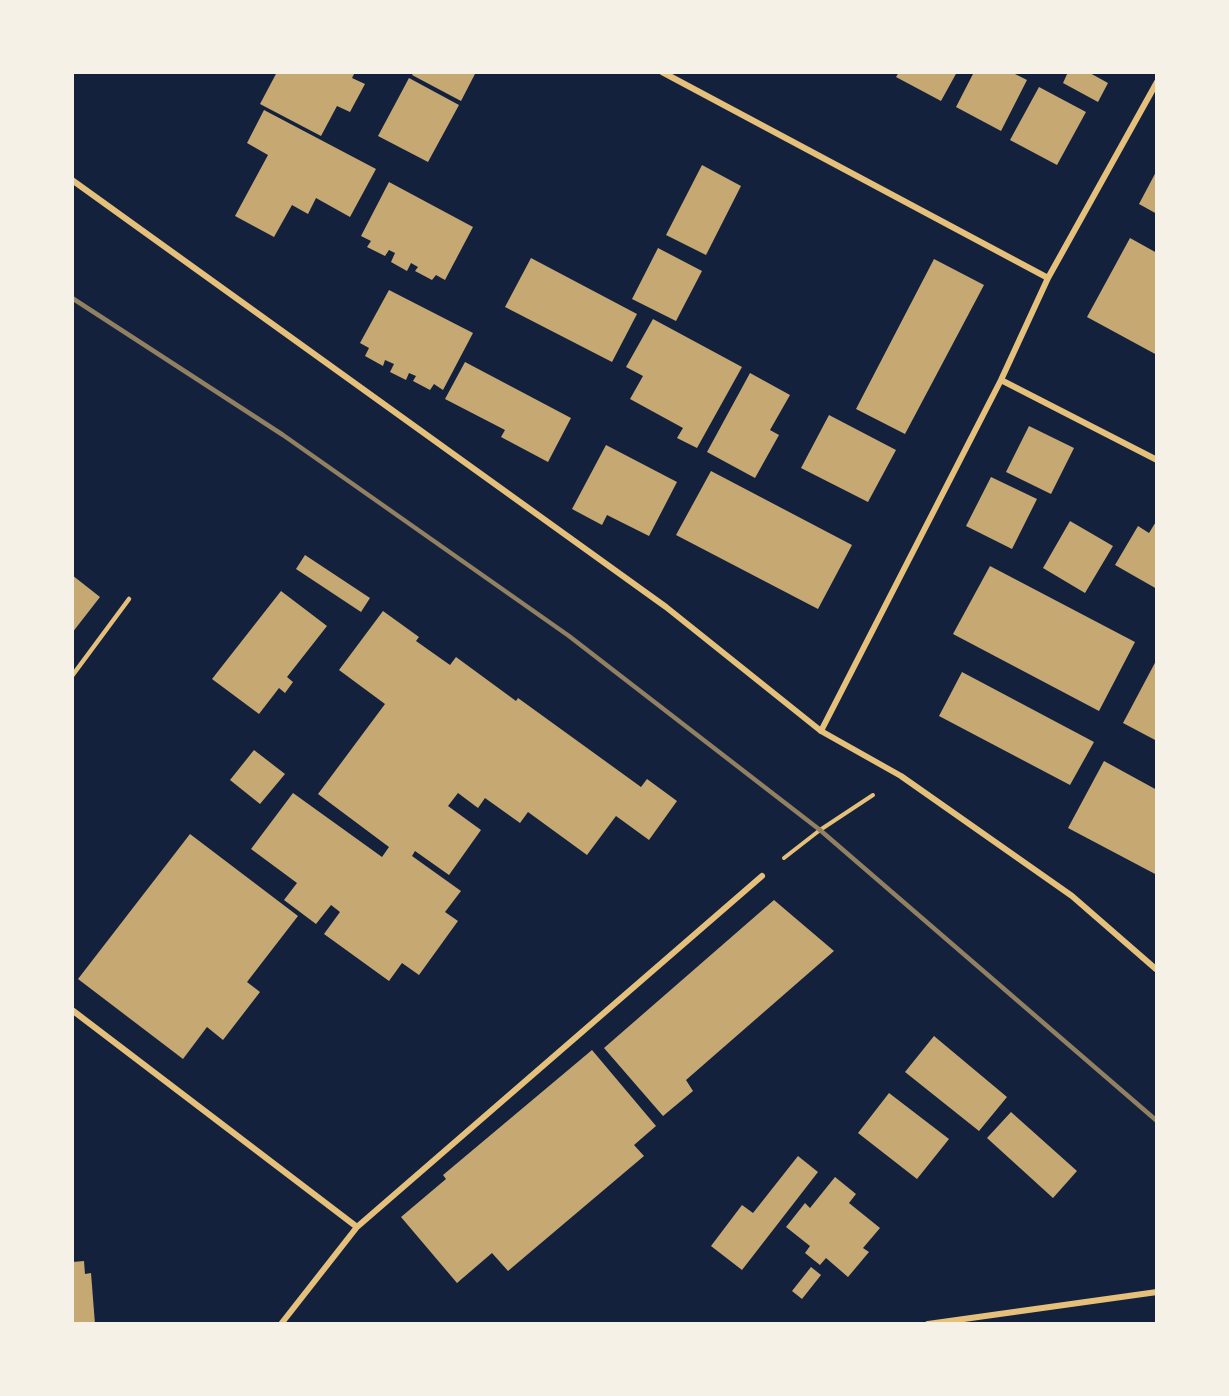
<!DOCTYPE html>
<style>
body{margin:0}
#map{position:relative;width:1229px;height:1396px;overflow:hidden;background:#14213d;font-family:"IBM Plex Sans",sans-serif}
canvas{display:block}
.frame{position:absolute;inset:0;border:74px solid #f6f1e7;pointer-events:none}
</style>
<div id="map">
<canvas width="1229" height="1396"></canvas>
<div class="frame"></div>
</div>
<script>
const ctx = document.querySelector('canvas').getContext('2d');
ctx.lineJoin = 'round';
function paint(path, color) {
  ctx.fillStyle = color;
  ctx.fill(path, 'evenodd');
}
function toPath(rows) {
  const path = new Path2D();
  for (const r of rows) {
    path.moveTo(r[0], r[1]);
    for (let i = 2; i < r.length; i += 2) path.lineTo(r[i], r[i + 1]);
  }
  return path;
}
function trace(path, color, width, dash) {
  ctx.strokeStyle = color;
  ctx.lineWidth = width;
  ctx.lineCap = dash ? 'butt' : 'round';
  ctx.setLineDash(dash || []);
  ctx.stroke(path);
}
const building = toPath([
 [277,72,355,72,352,78,365,84,350,112,337,106,321,136,260,104],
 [414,72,476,72,461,101,412,75],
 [899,72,957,72,941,101,896,77],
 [974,72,1011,72,1027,80,1001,131,956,107],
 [1068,72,1088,72,1108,83,1098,102,1063,83],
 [409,78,459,105,428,162,378,136],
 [1039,87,1086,112,1057,165,1010,140],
 [264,110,376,169,350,217,316,198,308,214,292,205,274,237,235,216,268,155,247,143],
 [702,165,741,186,706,255,666,235],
 [1157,170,1157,214,1139,204],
 [389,182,473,227,445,280,436,275,432,280,415,271,418,267,411,263,407,271,391,262,395,253,389,250,385,256,367,247,371,241,361,236],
 [1130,238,1157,253,1157,355,1087,317],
 [658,248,702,271,676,321,632,299],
 [531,258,637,314,612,362,505,307],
 [934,259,984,285,905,434,856,409],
 [389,290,473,333,443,390,434,384,430,390,413,381,416,376,409,373,406,380,390,372,394,364,385,360,383,366,365,356,369,348,360,343],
 [653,319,742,367,697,448,677,438,683,428,630,399,643,376,626,367],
 [465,362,571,418,548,462,501,437,505,430,445,399],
 [750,373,790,395,770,430,779,435,755,478,707,452],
 [829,415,896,450,868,502,801,468],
 [1029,426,1074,448,1051,494,1006,472],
 [606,445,677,482,649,536,607,515,602,525,572,509],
 [711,471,852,545,818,609,676,535],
 [991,477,1037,499,1012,549,966,526],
 [1157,520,1157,589,1115,565,1138,526,1149,533],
 [1070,521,1113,546,1085,593,1043,568],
 [305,555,370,598,361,612,296,569],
 [990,566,1135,642,1099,711,953,634],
 [72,575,100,597,72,633],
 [281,591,327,626,287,677,293,682,285,693,279,688,259,714,212,679],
 [383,611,419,637,416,641,450,665,456,657,516,701,518,698,641,787,647,779,677,801,649,840,616,816,587,855,528,812,520,823,485,798,478,808,458,793,448,806,481,830,449,875,415,851,412,856,461,891,445,912,458,921,419,975,402,963,389,981,324,934,340,912,331,905,316,924,284,900,297,883,251,849,293,793,382,857,389,847,318,794,385,704,339,670],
 [1157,659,1157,741,1123,723],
 [962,672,1094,742,1070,785,939,716],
 [254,750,285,774,260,804,230,780],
 [1104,761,1157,790,1157,875,1068,828],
 [190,834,298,916,247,982,260,992,223,1040,207,1027,183,1059,78,979],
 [774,900,834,951,686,1080,693,1091,663,1116,604,1048],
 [934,1036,1007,1097,979,1131,905,1072],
 [592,1050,656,1126,634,1145,644,1156,508,1271,492,1253,457,1283,401,1217,446,1179,443,1175],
 [889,1093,949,1139,917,1179,858,1133],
 [1011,1112,1077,1171,1053,1198,987,1138],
 [798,1156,818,1172,742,1270,711,1246,742,1205,753,1213],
 [835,1177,856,1194,849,1203,880,1228,863,1248,869,1252,848,1277,826,1258,820,1265,805,1253,810,1246,786,1227,805,1203,810,1208],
 [84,1261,85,1274,91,1273,95,1324,72,1324,72,1262],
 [811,1267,821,1275,802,1299,792,1291]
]);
const path = toPath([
 [784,858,820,830,873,795]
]);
const service = toPath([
 [72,676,129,599]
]);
const minor = toPath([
 [662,72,1048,278],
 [72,180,666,607,821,731,901,776,1072,896,1157,970],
 [1001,380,1157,460],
 [821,731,1001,380,1048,278,1157,82],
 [72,1010,357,1227,281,1324],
 [357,1227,762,876],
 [928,1324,1157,1292]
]);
const rail = toPath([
 [72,298,283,435,569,636,820,830,1157,1121]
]);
paint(building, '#c6a872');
trace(path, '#e5c07b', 4);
trace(service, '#e5c07b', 4.5);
trace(minor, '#e5c07b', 6);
trace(rail, '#918062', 4.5);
</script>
